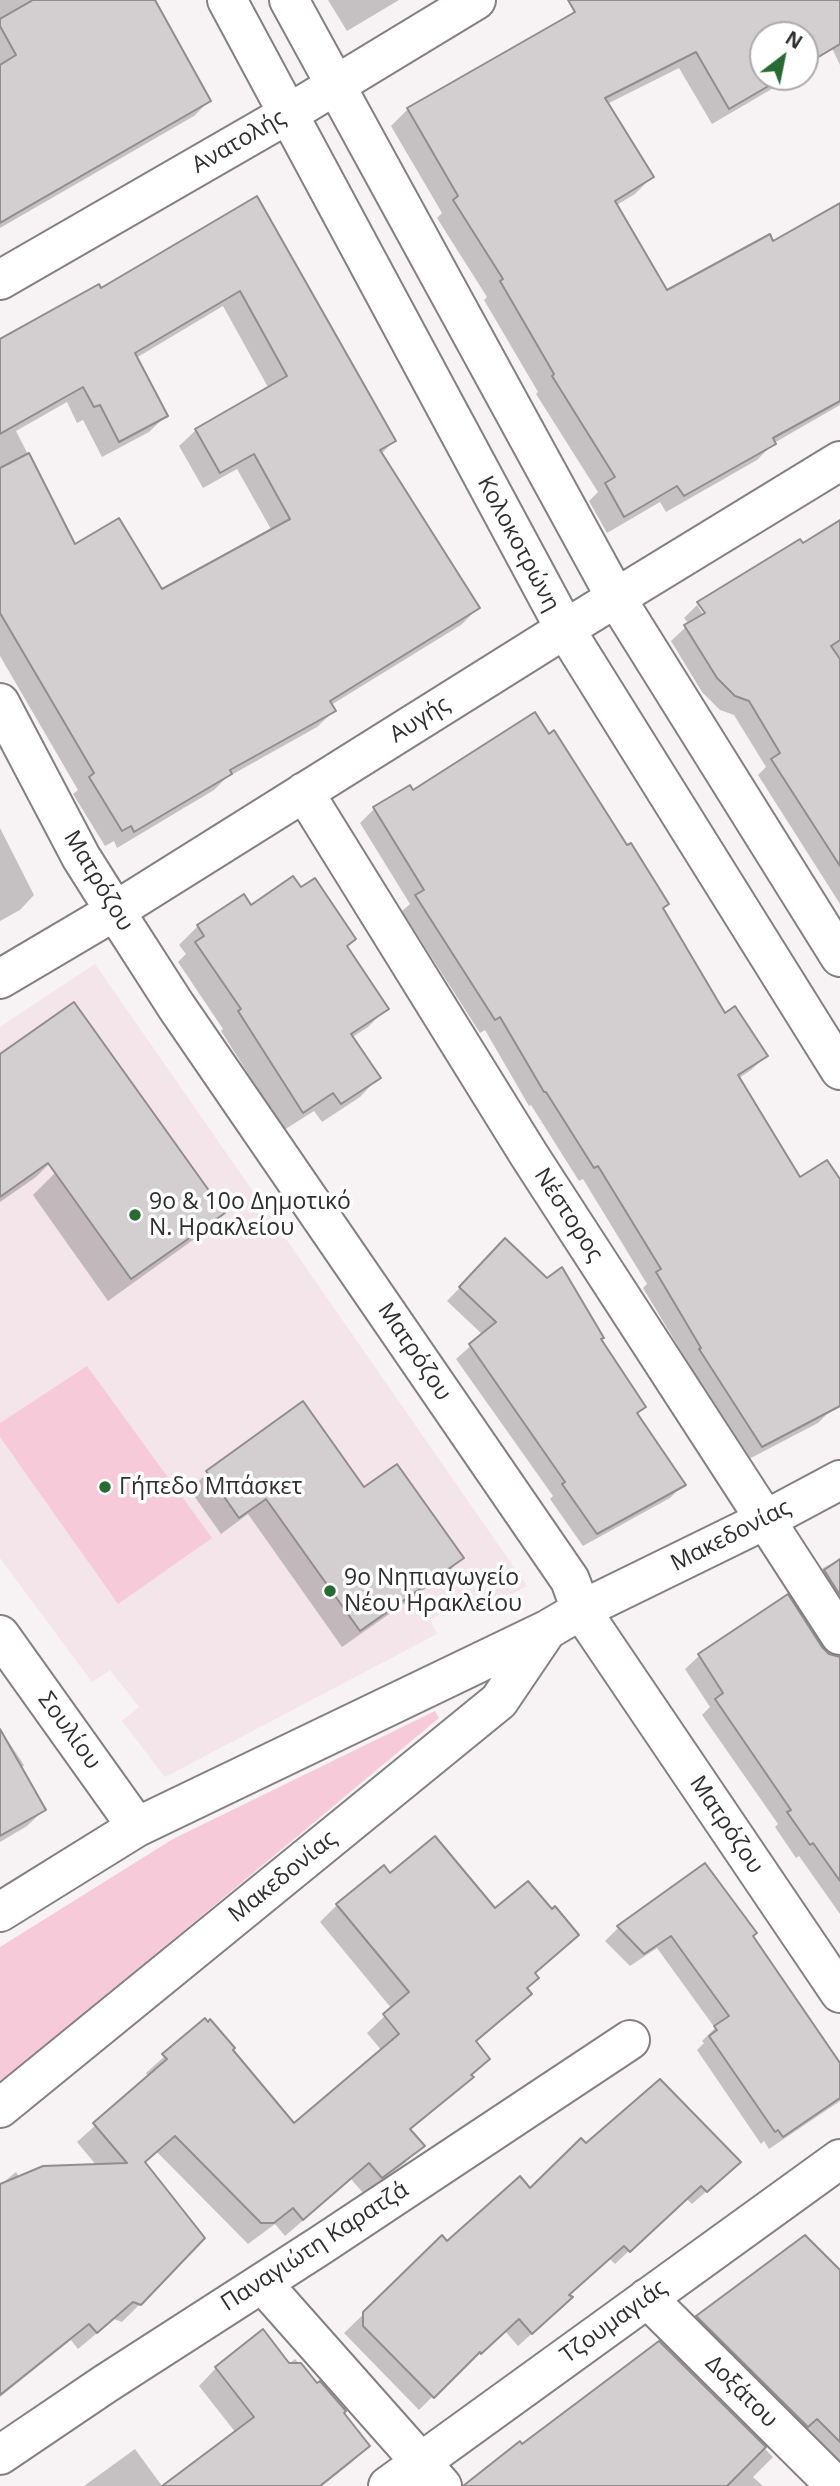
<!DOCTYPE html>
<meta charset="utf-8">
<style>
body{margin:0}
#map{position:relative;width:840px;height:2486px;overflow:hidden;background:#f7f2f3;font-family:"Open Sans",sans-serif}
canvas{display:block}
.north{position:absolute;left:749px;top:21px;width:70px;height:70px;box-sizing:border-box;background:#fff;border:2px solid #acabac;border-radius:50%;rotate:32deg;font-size:19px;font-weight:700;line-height:28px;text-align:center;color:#302e2f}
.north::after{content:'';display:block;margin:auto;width:24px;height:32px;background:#286a33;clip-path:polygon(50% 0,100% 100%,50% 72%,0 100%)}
</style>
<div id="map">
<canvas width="840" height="2486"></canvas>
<div class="north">N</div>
</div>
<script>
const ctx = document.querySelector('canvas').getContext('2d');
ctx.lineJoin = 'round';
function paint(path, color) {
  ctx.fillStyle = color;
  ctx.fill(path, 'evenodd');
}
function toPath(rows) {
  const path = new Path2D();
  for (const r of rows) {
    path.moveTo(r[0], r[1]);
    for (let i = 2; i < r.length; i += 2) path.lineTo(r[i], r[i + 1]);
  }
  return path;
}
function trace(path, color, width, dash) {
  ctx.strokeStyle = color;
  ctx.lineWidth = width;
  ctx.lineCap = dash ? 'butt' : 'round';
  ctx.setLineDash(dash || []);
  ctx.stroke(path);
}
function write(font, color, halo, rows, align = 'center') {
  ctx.font = font + ' "Open Sans",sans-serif';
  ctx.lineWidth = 7;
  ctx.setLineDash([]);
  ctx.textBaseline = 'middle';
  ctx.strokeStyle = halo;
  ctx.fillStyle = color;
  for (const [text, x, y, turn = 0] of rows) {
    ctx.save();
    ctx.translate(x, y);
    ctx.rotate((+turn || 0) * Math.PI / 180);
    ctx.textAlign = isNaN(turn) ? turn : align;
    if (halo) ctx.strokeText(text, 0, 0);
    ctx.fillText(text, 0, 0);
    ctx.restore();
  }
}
const built = toPath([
 [95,964,527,1586,476,1614,467,1597,430,1620,437,1634,165,1777,122,1721,139,1707,110,1670,92,1682,0,1558,0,1027]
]);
const green = toPath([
 [87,1366,212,1538,118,1604,0,1437,0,1423],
 [435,1711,439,1718,0,2084,0,1947,173,1839]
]);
const shadow = toPath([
 [0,0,154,0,209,101,194,116,0,228],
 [328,0,399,0,347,31],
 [595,0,840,0,840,65,831,46,805,59,805,35,763,35,763,77,784,77,770,90,712,124,679,68,607,104,652,177,635,194,615,206,666,292,773,243,840,205,840,405,774,443,757,460,666,512,660,502,607,533,589,501,598,492,536,394,538,392,484,300,487,297,437,218,442,213,391,126,408,109,565,20,574,11],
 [257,198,394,441,380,455,478,608,461,625,331,705,334,711,317,727,226,778,214,790,117,848,114,841,105,846,73,794,78,790,0,656,0,340,100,290],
 [223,306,269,389,196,430,179,446,203,488,237,469,272,531,162,592,75,546,16,431,67,402,77,423,83,420,102,457,149,432,166,416,136,358],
 [840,523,840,637,838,638,840,642,840,904,758,775,766,767,734,715,720,710,702,692,671,641,689,624,684,618,697,605,708,621,711,619,698,603],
 [412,793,661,909,724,1015,766,1056,751,1070,738,1079,800,1180,840,1183,840,1383,832,1409,818,1423,747,1460,685,1365,688,1363,643,1288,647,1284,583,1179,579,1181,531,1105,529,1106,485,1030,480,1033,402,911,410,904,360,823,374,809],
 [0,828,34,895,20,910,0,921],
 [243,896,251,907,346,947,387,1008,368,1027,351,1038,378,1078,360,1097,322,1122,314,1111,284,1130,221,1031,223,1029,178,962,186,954,179,945,198,926],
 [0,1078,58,1155,36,1177,0,1202],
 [55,1173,223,1212,200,1235,108,1301,33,1195],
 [505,1241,600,1340,644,1407,636,1415,684,1484,670,1498,583,1546,550,1499,553,1496,456,1359,483,1335,447,1301],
 [303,1404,364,1489,462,1558,445,1575,342,1647,248,1514,221,1534,190,1490,207,1473],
 [840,1559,840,1630,809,1582,823,1568],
 [787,1597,821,1649,829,1656,840,1658,840,1914,799,1856,796,1858,775,1827,778,1824,702,1715,710,1707,685,1669,699,1656],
 [0,1729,24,1765,21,1769,44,1810,27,1826,0,1842],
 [705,1865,840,2067,840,2101,769,2149,764,2141,761,2144,697,2050,704,2043,702,2041,715,2028,657,1948,630,1966,605,1941,618,1928],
 [390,1875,494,1911,577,1935,534,1974,525,1989,530,1994,475,2043,488,2059,454,2094,409,2131,422,2146,405,2163,364,2194,351,2179,285,2236,275,2224,248,2244,157,2152,144,2163,140,2304,122,2322,114,2319,78,2349,71,2340,0,2397,0,2185,16,2172,20,2178,97,2166,77,2142,149,2077,146,2073,205,2020,294,2125,382,2051,367,2033,392,2009,320,1922,337,1905],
 [586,2146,725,2175,692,2204,686,2198,615,2264,609,2258,568,2295,557,2311,518,2346,505,2331,467,2365,465,2364,419,2410,344,2333,442,2238,447,2243,530,2190],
 [804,2237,840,2273,840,2471,682,2332,697,2317],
 [263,2332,288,2365,295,2359,368,2446,351,2463,322,2486,165,2486,236,2433,199,2386,216,2368],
 [659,2343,773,2457,753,2477,763,2486,465,2486,522,2446],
 [135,2449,162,2486,84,2486]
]);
const building = toPath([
 [33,0,155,0,211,101,0,223,0,65,16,55,0,26,0,19,33,0],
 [568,0,840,0,840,44,805,65,805,35,763,35,763,77,784,77,729,109,696,52,605,98,654,177,615,201,667,290,770,234,773,241,840,203,840,401,773,438,776,444,684,496,677,486,624,517,605,483,615,477,552,376,554,374,500,281,503,279,453,200,458,196,407,108,575,12,568,0],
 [257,196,396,441,380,450,480,608,330,701,336,711,230,770,232,774,134,832,131,826,122,831,89,777,94,773,0,613,0,468,29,453,75,544,119,518,162,589,290,519,254,454,220,473,195,429,287,376,240,291,135,353,168,416,119,442,100,405,94,407,83,387,0,434,0,339,99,284,101,288,257,196],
 [840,520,840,640,831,646,840,659,840,866,771,759,780,753,749,701,735,696,717,678,684,625,705,613,697,602,800,539,803,543,840,520],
 [535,712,549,734,554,730,627,845,631,843,669,904,663,908,725,1013,735,1006,768,1056,738,1075,800,1177,827,1160,840,1179,840,1406,762,1447,699,1349,701,1348,656,1272,661,1269,598,1166,594,1168,546,1092,544,1092,500,1017,495,1020,415,895,424,890,373,807,410,785,413,790,535,712],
 [293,876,301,887,315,878,356,939,347,946,389,1009,351,1034,381,1078,341,1104,333,1093,303,1113,238,1011,241,1009,195,942,204,936,197,925,244,894,251,905,293,876],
 [74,1002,225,1213,131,1279,48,1163,0,1197,0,1054,74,1002],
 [505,1238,547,1278,562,1267,604,1338,601,1339,646,1407,637,1413,686,1485,597,1534,562,1484,565,1482,469,1344,496,1322,459,1287,505,1238],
 [303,1401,364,1487,397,1464,464,1558,360,1631,266,1499,239,1518,206,1471,303,1401],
 [840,1559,840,1595,824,1570,840,1559],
 [788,1594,822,1647,829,1654,840,1657,840,1881,813,1843,810,1845,787,1812,791,1810,715,1699,723,1693,698,1654,788,1594],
 [0,1729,46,1810,0,1836,0,1729],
 [435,1836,495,1908,528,1881,552,1909,555,1906,579,1935,535,1973,539,1978,527,1988,532,1994,476,2041,490,2059,471,2075,474,2077,410,2129,425,2146,382,2178,369,2163,303,2220,293,2208,274,2223,261,2223,175,2136,145,2162,205,2238,141,2305,133,2302,97,2333,89,2324,0,2395,0,2184,43,2166,127,2163,93,2123,167,2059,162,2054,205,2018,208,2022,210,2019,235,2048,233,2050,294,2123,399,2034,383,2014,409,1992,336,1904,384,1865,390,1873,435,1836],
 [705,1863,757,1933,753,1936,840,2063,840,2098,783,2137,778,2130,775,2132,709,2036,717,2030,714,2026,729,2016,671,1936,644,1954,617,1926,705,1863],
 [660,2079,741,2162,707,2192,701,2186,630,2252,624,2246,569,2295,573,2297,532,2334,519,2319,481,2354,480,2352,434,2398,363,2326,363,2312,442,2235,447,2241,520,2176,530,2188,581,2138,586,2143,660,2079],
 [805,2235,840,2270,840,2442,817,2419,808,2427,696,2316,805,2235],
 [263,2329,289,2363,301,2363,317,2383,320,2381,346,2411,344,2413,370,2446,320,2486,162,2486,254,2417,215,2367,263,2329],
 [659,2341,766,2447,727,2486,463,2486,520,2441,522,2444,659,2341]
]);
const minor = toPath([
 [227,0,565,629,840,1070],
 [289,0,616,598,840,957],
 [0,280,288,114,476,0],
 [0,703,81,857,115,911,176,1006,570,1580,581,1610,840,1993],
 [304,792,529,1155,840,1635],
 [0,979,115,911,565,629,840,461],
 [0,1635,137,1827],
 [0,1912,137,1827,547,1630,581,1610,767,1519,840,1480],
 [0,2108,499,1701,547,1630],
 [262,2283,442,2486],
 [647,2298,836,2486],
 [0,2455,105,2384,321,2245,630,2040],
 [388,2486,840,2159]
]);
const markers = [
 [135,1215,7,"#286a33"],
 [105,1487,7,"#286a33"],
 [330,1591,7,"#286a33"]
];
const streetNames = [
 ["Ανατολής",239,142,-30],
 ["Κολοκοτρώνη",518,544,62],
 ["Αυγής",420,720,-32],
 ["Ματρόζου",98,881,59],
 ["Νέστορος",568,1215,57],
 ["Ματρόζου",414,1352,56],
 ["Μακεδονίας",731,1536,-27],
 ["Σουλίου",69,1731,54],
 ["Ματρόζου",726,1825,56],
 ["Μακεδονίας",283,1877,-39],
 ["Παναγιώτη Καρατζά",315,2247,-33],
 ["Τζουμαγιάς",614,2322,-36],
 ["Δοξάτου",741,2392,45]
];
const poiNames = [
 ["9ο & 10ο Δημοτικό",149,1202],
 ["Ν. Ηρακλείου",149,1228],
 ["Γήπεδο Μπάσκετ",119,1487],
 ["9ο Νηπιαγωγείο",344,1578],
 ["Νέου Ηρακλείου",344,1604]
];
paint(built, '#f3e5ea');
paint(green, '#f7cad9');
paint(shadow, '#0003');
paint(building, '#d3ced0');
trace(building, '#918c8e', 2);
trace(minor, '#848081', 42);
trace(minor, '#fff', 38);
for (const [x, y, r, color] of markers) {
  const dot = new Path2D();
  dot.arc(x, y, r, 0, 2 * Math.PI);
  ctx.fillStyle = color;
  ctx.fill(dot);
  trace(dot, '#fff', 2.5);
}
write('23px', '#302e2f', '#fff', streetNames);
write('23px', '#302e2f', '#fff', poiNames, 'left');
</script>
